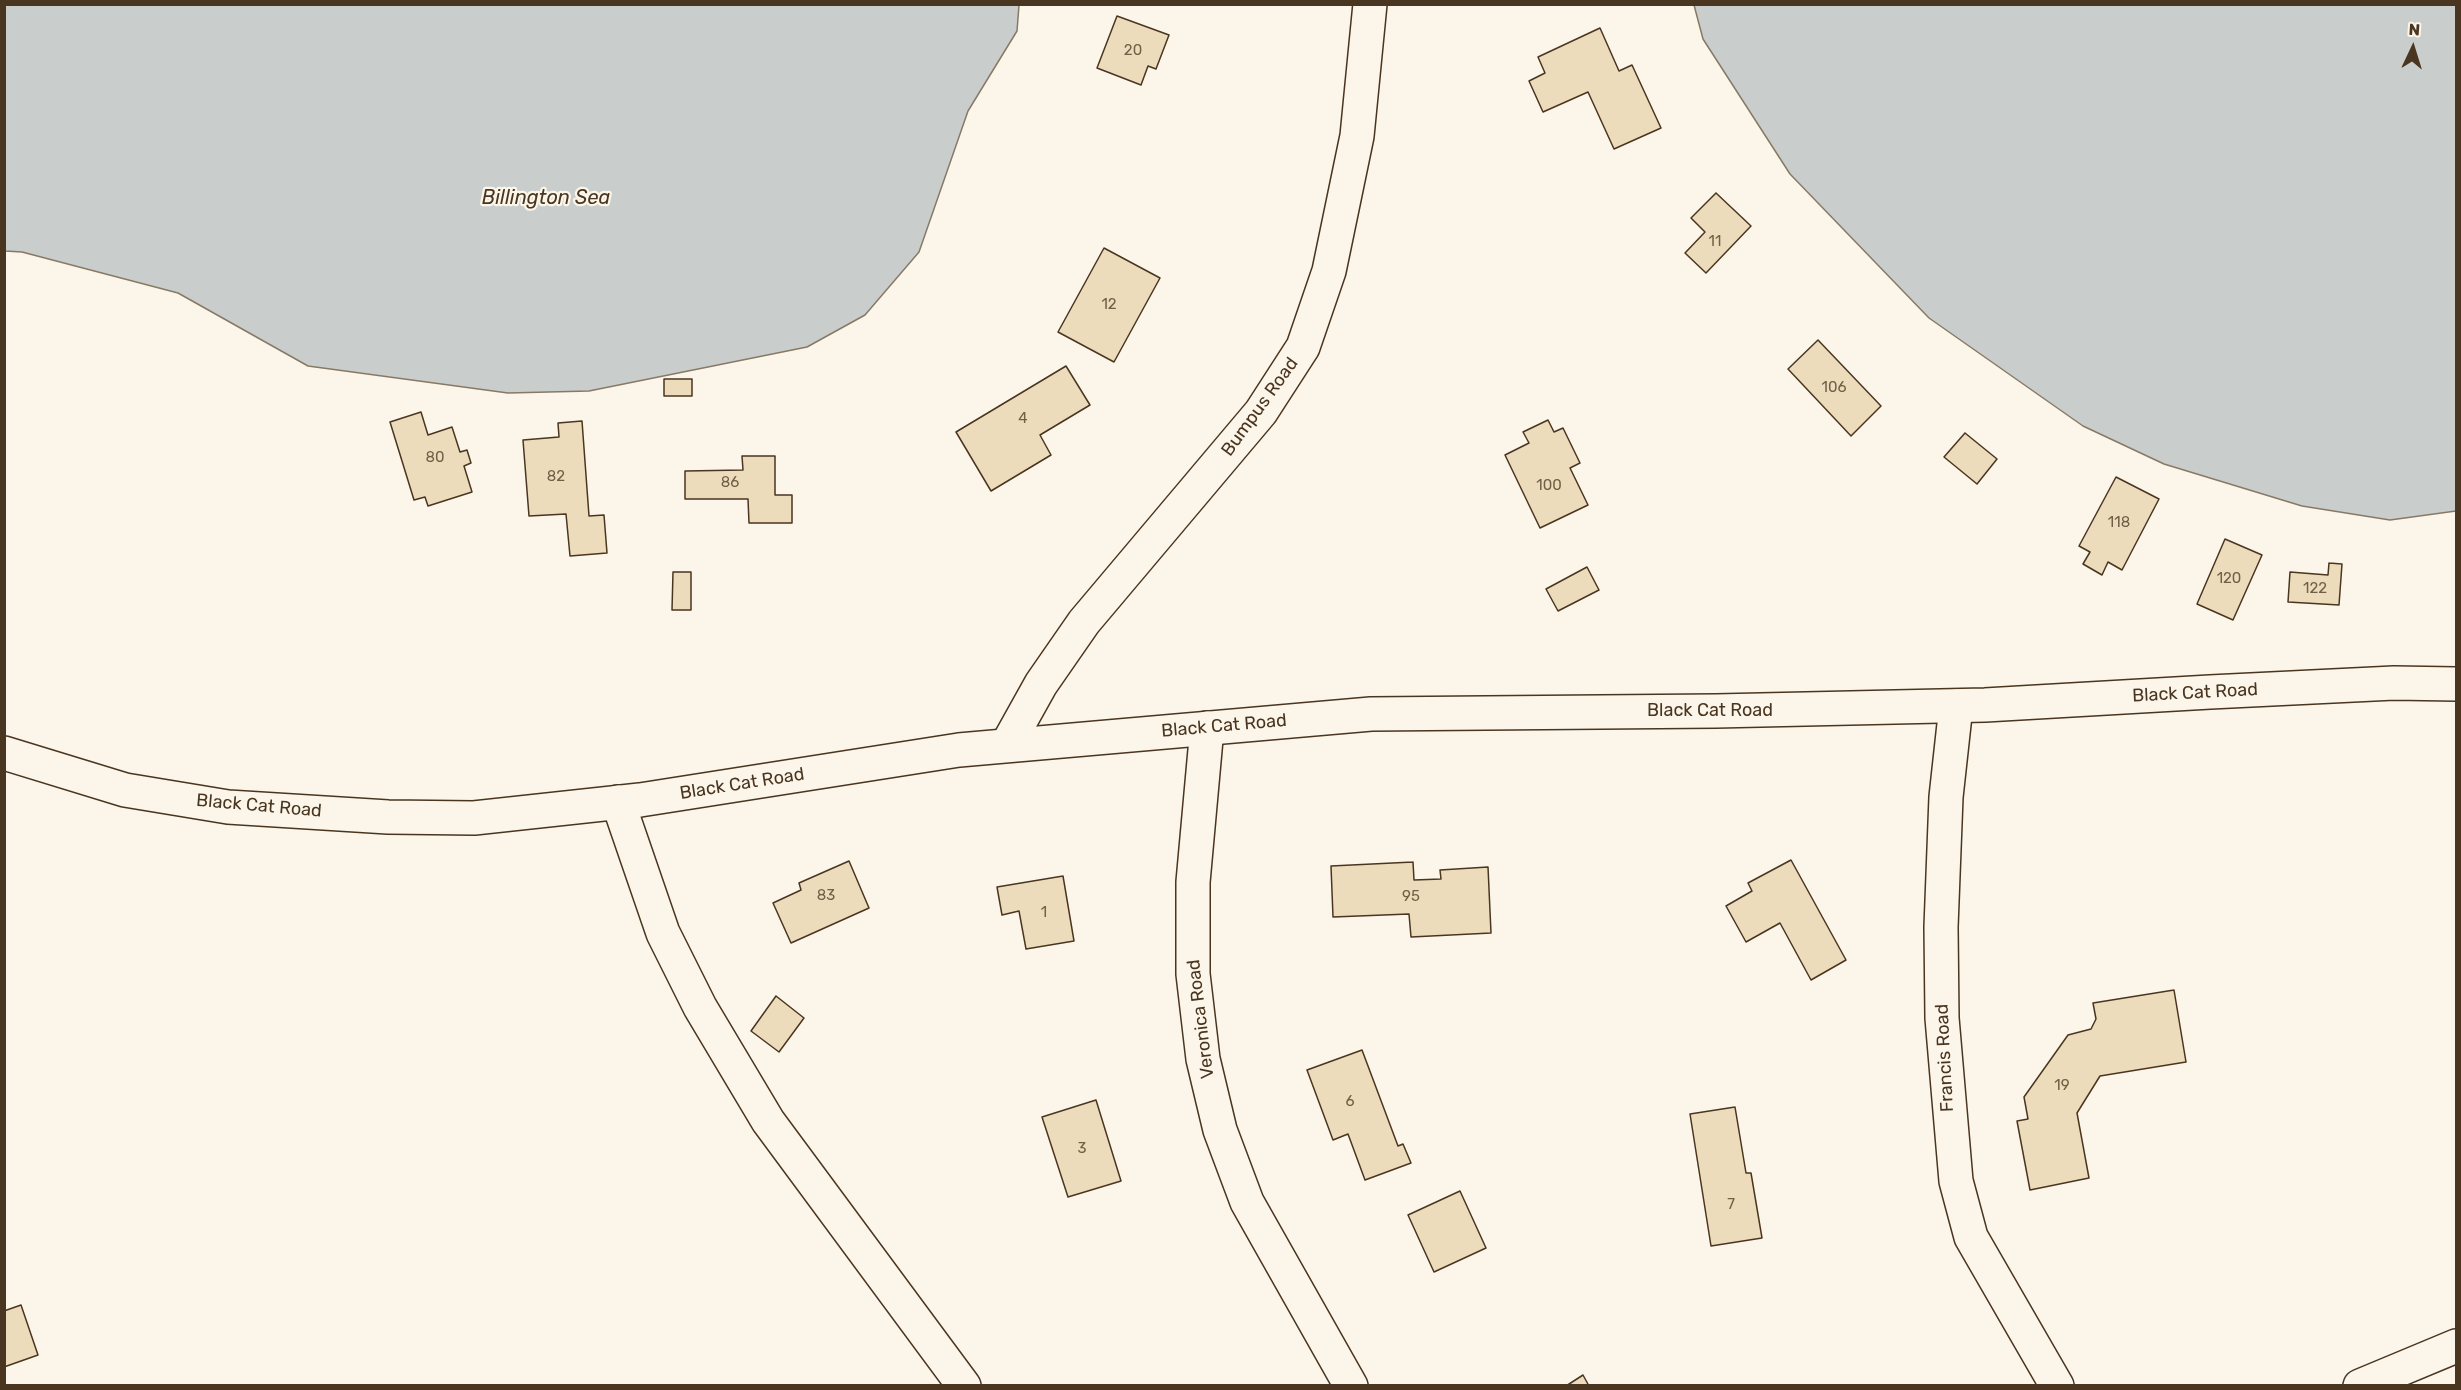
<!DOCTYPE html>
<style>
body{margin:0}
#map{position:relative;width:2461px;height:1390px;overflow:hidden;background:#fbf6e9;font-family:Rubik,sans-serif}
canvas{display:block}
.frame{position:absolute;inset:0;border:6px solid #4a3520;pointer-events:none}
.north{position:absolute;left:2383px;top:18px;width:60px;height:60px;-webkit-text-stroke:4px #fbf6e9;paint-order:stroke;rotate:4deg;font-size:16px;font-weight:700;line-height:24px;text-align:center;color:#4a3520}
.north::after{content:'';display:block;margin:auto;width:21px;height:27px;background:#4a3520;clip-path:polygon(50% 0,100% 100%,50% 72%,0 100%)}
</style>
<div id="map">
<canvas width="2461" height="1390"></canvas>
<div class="frame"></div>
<div class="north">N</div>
</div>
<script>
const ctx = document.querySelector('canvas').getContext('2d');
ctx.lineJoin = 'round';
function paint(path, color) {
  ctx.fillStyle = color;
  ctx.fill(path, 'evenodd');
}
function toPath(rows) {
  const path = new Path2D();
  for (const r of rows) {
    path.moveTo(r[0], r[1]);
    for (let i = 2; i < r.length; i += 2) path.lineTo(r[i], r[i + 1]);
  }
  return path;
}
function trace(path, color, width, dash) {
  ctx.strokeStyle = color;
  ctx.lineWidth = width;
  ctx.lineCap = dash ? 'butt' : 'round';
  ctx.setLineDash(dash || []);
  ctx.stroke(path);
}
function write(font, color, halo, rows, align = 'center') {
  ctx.font = font + ' Rubik,sans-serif';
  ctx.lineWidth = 4.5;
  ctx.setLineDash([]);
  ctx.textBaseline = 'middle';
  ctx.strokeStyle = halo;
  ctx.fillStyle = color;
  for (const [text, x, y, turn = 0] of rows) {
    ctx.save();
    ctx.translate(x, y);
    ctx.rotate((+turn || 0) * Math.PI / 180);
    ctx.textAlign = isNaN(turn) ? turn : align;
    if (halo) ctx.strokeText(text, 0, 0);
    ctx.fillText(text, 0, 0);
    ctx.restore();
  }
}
const water = toPath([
 [4,5,1019,4,1019,5,1017,31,968,111,919,252,865,315,807,347,589,391,508,393,308,366,178,293,22,252,5,251,4,5],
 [1694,5,2456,5,2456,511,2390,520,2302,506,2164,464,2083,426,1929,318,1790,174,1703,39,1694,5]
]);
const building = toPath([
 [1117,16,1169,35,1156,69,1148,66,1141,85,1097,68,1117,16],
 [1600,28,1619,71,1632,65,1661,128,1614,149,1588,92,1543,112,1529,81,1545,73,1538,57,1600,28],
 [1716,193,1751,226,1706,273,1685,253,1705,232,1691,218,1716,193],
 [1104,248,1160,278,1114,362,1058,332,1104,248],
 [1818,340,1881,406,1851,436,1788,369,1818,340],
 [1066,366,1090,405,1040,435,1051,455,991,491,956,432,1066,366],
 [664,379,692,379,692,396,664,396,664,379],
 [421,412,428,435,452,427,460,452,467,450,471,463,464,466,472,492,428,506,425,497,414,500,390,422,421,412],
 [1548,420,1554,432,1563,428,1580,463,1570,468,1588,505,1540,528,1505,455,1529,443,1523,432,1548,420],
 [582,421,589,516,604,515,607,553,570,556,566,514,529,516,523,440,559,437,558,423,582,421],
 [1965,433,1997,459,1977,484,1944,457,1965,433],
 [742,456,775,456,775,495,792,495,792,523,749,523,748,499,685,499,685,471,743,470,742,456],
 [2116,477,2159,499,2122,570,2108,562,2102,575,2083,564,2090,552,2079,546,2116,477],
 [2225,539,2262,555,2233,620,2197,604,2225,539],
 [2329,563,2342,564,2339,605,2288,602,2290,572,2328,575,2329,563],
 [1587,567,1599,590,1558,611,1546,589,1587,567],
 [673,572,691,572,691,610,672,610,673,572],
 [1791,860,1846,960,1811,980,1780,923,1746,942,1726,906,1752,891,1748,883,1791,860],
 [849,861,869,908,791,943,773,903,801,890,799,883,849,861],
 [1413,862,1414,880,1441,879,1440,870,1488,867,1491,933,1411,937,1409,914,1333,917,1331,866,1413,862],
 [1063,876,1074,941,1026,949,1019,911,1002,915,997,887,1063,876],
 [2174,990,2186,1062,2100,1076,2077,1113,2089,1178,2030,1190,2017,1121,2028,1119,2024,1097,2068,1035,2091,1029,2096,1019,2093,1003,2174,990],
 [776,996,804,1018,779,1052,751,1031,776,996],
 [1362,1050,1398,1146,1403,1144,1411,1163,1365,1180,1348,1134,1333,1140,1307,1070,1362,1050],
 [1096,1100,1121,1181,1068,1197,1042,1117,1096,1100],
 [1735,1107,1746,1173,1751,1173,1762,1238,1711,1246,1690,1114,1735,1107],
 [1460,1191,1486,1248,1434,1272,1408,1215,1460,1191],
 [21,1305,38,1355,4,1367,4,1311,21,1305],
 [1583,1375,1589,1386,1566,1386,1583,1375]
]);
const street = toPath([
 [1956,706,1946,797,1941,927,1942,1018,1956,1181,1971,1237,2057,1386],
 [1207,728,1193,882,1193,974,1203,1059,1220,1130,1247,1202,1351,1386],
 [1007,745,1041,684,1084,622,1261,412,1303,347,1329,271,1357,136,1370,4],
 [618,802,663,933,700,1007,768,1121,964,1386],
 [2360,1386,2456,1346]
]);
const secondary = toPath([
 [4,753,125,790,228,807,388,817,474,818,640,800,959,750,1371,714,1716,711,1985,705,2210,692,2394,683,2456,684]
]);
const numberNames = [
 ["20",1133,51],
 ["11",1715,242],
 ["12",1109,305],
 ["106",1834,388],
 ["4",1023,419],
 ["80",435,458],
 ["82",556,477],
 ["86",730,483],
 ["100",1549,486],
 ["118",2119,523],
 ["120",2229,579],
 ["122",2315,589],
 ["83",826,896],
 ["95",1411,897],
 ["1",1044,913],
 ["19",2062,1086],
 ["6",1350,1102],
 ["3",1082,1149],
 ["7",1731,1205]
];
const streetNames = [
 ["Bumpus Road",1260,407,-54],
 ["Black Cat Road",2195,693,-3],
 ["Black Cat Road",1710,711],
 ["Black Cat Road",1224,726,-5],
 ["Black Cat Road",742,784,-9],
 ["Black Cat Road",259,806,5],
 ["Veronica Road",1201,1019,-97],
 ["Francis Road",1945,1058,-93]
];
const waterNames = [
 ["Billington Sea",546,198]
];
paint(water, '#c9cecd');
trace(water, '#887966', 1.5);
paint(building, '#ecdcbc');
trace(building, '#4a3520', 1.5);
trace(street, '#4a3520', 36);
trace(secondary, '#4a3520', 36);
trace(street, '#fbf6e9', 33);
trace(secondary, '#fbf6e9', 33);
write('15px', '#725f47', null, numberNames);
write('18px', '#4a3520', '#fbf6e9', streetNames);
write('italic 20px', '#4a3520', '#fbf6e9', waterNames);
</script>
